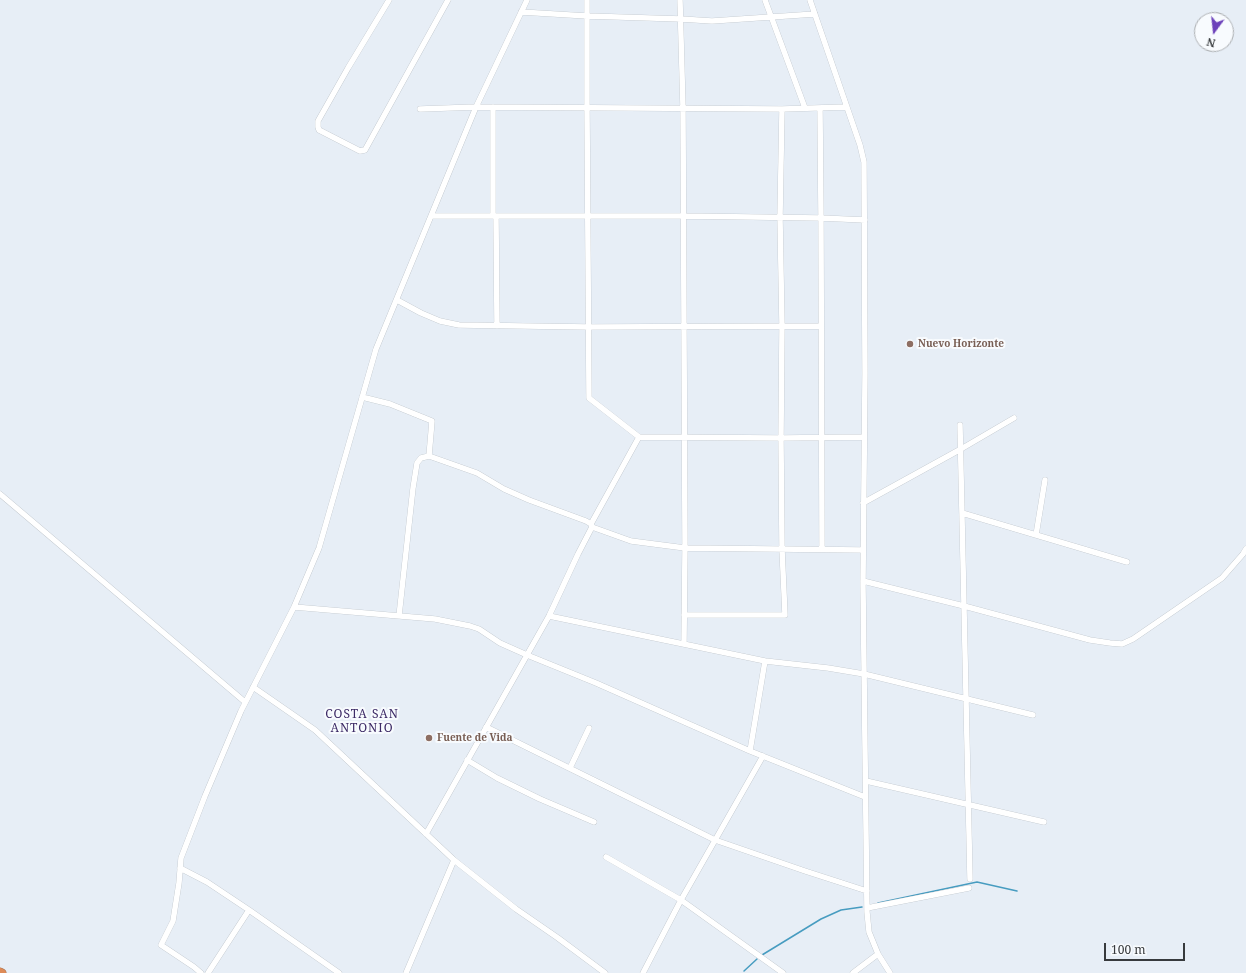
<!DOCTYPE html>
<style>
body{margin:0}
#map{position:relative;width:1246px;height:973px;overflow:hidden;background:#e7eef6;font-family:"Noto Serif",serif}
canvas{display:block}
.north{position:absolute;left:1194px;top:12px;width:40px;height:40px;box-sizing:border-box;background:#f8fbfe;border:1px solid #abaeb1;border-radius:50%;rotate:195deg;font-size:11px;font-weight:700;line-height:16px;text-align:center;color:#373a3d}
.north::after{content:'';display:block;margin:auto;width:14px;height:18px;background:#6c41ba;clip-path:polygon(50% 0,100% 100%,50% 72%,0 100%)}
.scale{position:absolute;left:1104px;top:943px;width:81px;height:18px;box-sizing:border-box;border:2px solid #373a3d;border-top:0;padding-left:5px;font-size:12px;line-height:14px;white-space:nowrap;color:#373a3d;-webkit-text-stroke:3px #f8fbfe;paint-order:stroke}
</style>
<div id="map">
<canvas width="1246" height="973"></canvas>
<div class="north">N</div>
<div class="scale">100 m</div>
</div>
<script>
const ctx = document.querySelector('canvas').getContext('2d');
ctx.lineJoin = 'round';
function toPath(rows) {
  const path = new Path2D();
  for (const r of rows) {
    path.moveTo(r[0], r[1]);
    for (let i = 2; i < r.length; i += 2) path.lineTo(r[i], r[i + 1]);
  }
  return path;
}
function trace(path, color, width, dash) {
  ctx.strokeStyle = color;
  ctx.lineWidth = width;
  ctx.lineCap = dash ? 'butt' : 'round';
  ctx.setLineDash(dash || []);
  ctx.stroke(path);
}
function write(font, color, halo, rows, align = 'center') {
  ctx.font = font + ' "Noto Serif",serif';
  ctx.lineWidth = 4;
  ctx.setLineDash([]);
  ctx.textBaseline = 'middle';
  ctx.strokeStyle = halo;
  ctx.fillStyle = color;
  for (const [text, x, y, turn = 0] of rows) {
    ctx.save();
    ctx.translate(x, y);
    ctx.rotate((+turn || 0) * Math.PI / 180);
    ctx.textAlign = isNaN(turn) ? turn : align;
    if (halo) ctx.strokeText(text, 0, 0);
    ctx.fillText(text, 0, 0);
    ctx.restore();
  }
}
const stream = toPath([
 [878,903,977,882,1017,891],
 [762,955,821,919,841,910,862,907],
 [744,971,757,959]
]);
const minor = toPath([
 [389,0,348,68,318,121,318,127,319,130,360,151,365,150,448,0],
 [587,0,587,108,589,398,639,437,781,438,864,437],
 [680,0,683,108,685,548,684,644],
 [765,0,805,108],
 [810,0,860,145,864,162,865,374,863,584,867,912,869,932,878,954,890,973],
 [521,12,587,16,681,19,712,21,815,14],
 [820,108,821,218,822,549],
 [420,109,476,107,782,109,847,107],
 [432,216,683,216,821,218,865,220],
 [493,216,493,107],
 [496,216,497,326],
 [397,300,421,313,440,321,459,325,589,327,821,326],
 [362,397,390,404,432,421,429,456,477,473,504,489,529,500,586,521,591,524,592,527,578,554,549,616,426,834],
 [960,425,970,879],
 [0,494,245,702],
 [863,503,961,449,1014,418],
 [962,513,1127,562],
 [591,524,639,437],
 [592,527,631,541,685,548,863,550],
 [1036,535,1045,480],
 [863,581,964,606,1090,640,1110,643,1122,644,1133,639,1222,578,1243,554,1246,549],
 [294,607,435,619,470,626,479,629,500,643,527,655,596,683,750,751,865,797],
 [684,615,785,615,782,549,781,438,782,326,780,217,782,109],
 [399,616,413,488,417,463,421,458,429,456],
 [549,616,765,661,750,751],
 [765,661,828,668,864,674,1033,715],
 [253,687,315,730,454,860,516,909,558,938,605,973],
 [486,727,715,840,805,871,867,891],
 [467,760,497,778,540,799,594,822],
 [570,768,589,728],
 [866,781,1044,822],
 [606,857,681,900,783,973],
 [180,868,207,882,249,910,339,973],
 [867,908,969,888],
 [201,973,194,967,161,945,173,921,179,883,181,858,205,796,241,711,294,607,319,548,376,349,476,107,527,0],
 [208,973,249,910],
 [406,973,454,860],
 [643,973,681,900,763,756],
 [853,973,878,954]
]);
const highway = toPath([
 [0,972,2,973]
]);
const markers = [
 [910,344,4,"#8d6e63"],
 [429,738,4,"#8d6e63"]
];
const educationNames = [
 ["Nuevo Horizonte",918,344],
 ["Fuente de Vida",437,738]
];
const quarterNames = [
 ["COSTA SAN",362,715],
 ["ANTONIO",362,729]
];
trace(stream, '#479cc0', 1.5);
trace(minor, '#b5bcc3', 6);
trace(highway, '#a46f4e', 9);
trace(minor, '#fff', 5.5);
trace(highway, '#de8b57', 8);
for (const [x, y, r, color] of markers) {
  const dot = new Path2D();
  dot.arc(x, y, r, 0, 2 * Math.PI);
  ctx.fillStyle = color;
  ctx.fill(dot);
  trace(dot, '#f8fbfe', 1.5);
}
write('bold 10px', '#785e54', '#f8fbfe', educationNames, 'left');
ctx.letterSpacing = '1px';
write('12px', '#3d2b66', '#f8fbfe', quarterNames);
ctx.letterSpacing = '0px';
</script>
